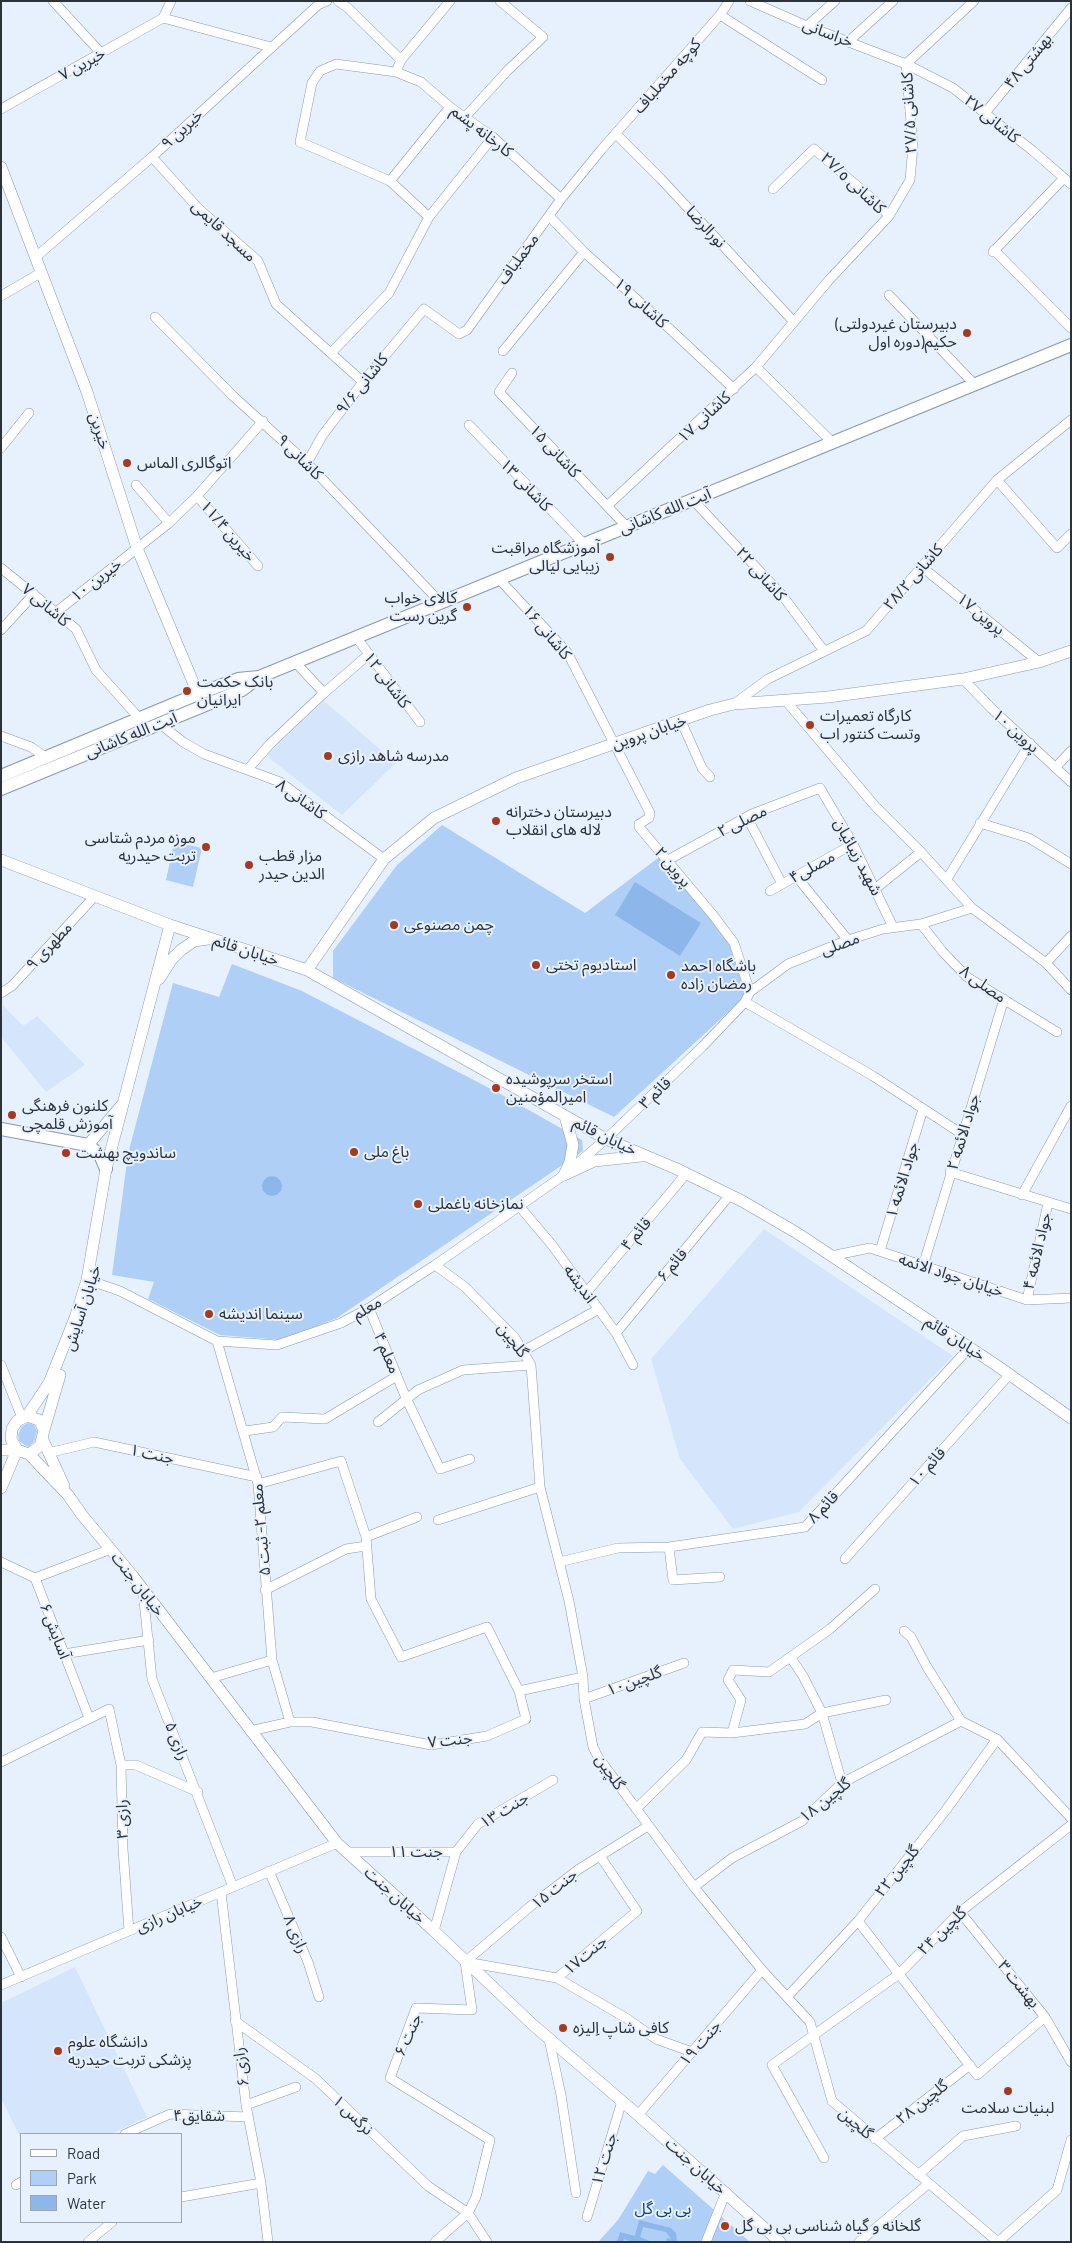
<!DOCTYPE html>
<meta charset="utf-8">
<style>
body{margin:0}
#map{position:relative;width:1072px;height:2243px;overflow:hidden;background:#e7f1fe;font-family:Barlow,sans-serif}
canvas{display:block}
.frame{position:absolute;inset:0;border:2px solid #2c323a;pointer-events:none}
.legend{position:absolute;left:20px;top:2133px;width:162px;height:90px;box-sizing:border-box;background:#e7f1fe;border:1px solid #9ca5b0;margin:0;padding:6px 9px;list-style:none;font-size:15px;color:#2c323a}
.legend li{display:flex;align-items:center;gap:10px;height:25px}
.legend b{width:25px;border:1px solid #9ca5b0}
</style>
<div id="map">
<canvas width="1072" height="2243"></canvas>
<div class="frame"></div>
<ul class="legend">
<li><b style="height:6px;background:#fff"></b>Road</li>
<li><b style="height:14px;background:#b0cff6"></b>Park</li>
<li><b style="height:14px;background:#8db6ea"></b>Water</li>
</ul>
</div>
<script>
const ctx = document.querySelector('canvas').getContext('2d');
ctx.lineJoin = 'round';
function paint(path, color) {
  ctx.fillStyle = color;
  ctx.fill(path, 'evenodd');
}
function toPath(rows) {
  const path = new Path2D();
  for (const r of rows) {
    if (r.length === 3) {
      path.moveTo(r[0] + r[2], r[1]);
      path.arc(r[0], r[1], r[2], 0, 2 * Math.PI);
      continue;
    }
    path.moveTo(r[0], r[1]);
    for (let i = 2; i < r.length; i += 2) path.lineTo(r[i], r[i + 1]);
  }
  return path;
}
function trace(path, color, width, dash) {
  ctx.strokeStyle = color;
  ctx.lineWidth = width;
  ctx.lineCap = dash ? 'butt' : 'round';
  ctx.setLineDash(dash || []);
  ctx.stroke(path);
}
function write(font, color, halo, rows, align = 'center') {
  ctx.font = font + ' Barlow,"Noto Sans Arabic",sans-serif';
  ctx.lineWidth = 4;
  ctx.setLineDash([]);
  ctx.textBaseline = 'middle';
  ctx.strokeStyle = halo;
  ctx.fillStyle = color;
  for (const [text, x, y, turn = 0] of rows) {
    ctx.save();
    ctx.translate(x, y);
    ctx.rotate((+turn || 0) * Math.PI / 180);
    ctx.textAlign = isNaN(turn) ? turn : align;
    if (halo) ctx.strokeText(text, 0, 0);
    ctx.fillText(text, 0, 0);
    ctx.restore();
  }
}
const built = toPath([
 [324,701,396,763,342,815,269,758,268,754],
 [3,1005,23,1026,37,1016,85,1065,46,1092,1,1037],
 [764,1229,953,1356,799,1512,733,1529,680,1459,651,1359],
 [75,1967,147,2117,111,2134,21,2134,21,2139,1,2098,1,2003]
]);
const green = toPath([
 [442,825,585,913,662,855,729,939,750,992,614,1117,333,978,333,951,397,865],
 [174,842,202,848,193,887,166,880],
 [232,964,302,991,495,1091,582,1140,583,1151,337,1318,282,1340,220,1335,148,1299,154,1282,112,1275,128,1154,173,983,219,997],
 [28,1423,34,1425,37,1431,34,1442,28,1447,19,1441,18,1435,22,1426],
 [663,2165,713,2209,750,2242,598,2242,618,2220,648,2171,655,2174]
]);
const water = toPath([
 [635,882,701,923,680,956,615,915],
 [272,1186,10],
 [639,2220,671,2228,676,2233,677,2242,666,2242,667,2238,671,2239,666,2232,643,2227,640,2237,652,2242,633,2242,624,2239,623,2242,617,2242,620,2232,635,2236]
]);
const minor = toPath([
 [53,1,101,53],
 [338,1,348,8,401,60],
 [750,1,807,26,906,64,953,88,1033,151,1071,184],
 [720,15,822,80],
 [163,18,271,47],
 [163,18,171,1],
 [807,26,835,1],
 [849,41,893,1],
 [906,64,974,1],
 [396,72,401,60,450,1],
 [1,109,163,18],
 [985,113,1071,8],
 [466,116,507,71,543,37,500,1],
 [616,134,661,179,794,322],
 [152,157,199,209,258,261,276,304,363,382],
 [390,181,450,107],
 [773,189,814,149,876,202,889,216],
 [549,216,584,252,671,330,734,389],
 [429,217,493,137],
 [994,250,1071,328],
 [993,252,1064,178],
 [37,256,152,157,318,5,327,1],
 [889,295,975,385],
 [1,296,42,272],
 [155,317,233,396,307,463,441,603],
 [503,351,584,252],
 [331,353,389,293,429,217,390,181,300,142,312,83,320,71,336,64,396,72,421,82,450,107,493,137,561,199],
 [756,367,833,443],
 [512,373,499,392,627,527],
 [469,425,584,544],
 [1,448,29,413],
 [307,463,322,436,363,382,424,309,459,334,467,330,561,199,602,149,720,15,729,1],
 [997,480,1057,548,1071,534],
 [136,485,169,523],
 [197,496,258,566],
 [693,500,782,595,824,651],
 [607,506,756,367,829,280,889,216,910,180,913,146,906,64],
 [922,567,1039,662],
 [1,568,76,629,96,670,139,718],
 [499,579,567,652,650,813,649,818,639,824,639,827,713,915,734,943,750,992],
 [55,613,169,523,197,496,263,421],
 [1,630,34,594],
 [356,637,420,722],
 [295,662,324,693],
 [963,679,992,709,1071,782],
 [786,701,875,806,921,852,972,908,1046,963,1071,990],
 [734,704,768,679,866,631,997,480,1071,420],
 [681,721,702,768,710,777],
 [159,723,183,742,204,754,280,782,384,859],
 [1,736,31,747,47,758],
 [1056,767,1071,751],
 [248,769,270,744,324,693,368,655],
 [747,817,782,884],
 [980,823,1029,838,1071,864],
 [668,860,752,814,820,788,853,844,893,927],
 [796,876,848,940],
 [947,879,1030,743],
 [875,889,921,852],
 [770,891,853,844],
 [921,924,942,951,967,977,1057,1032],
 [1046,963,1071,936],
 [1,993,12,986,94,897],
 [745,1002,873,1076,962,1134],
 [950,1172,1071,1209],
 [1022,1195,1071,1106],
 [520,1207,552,1245,616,1333,633,1365],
 [880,1251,923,1109],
 [831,1256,870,1248,1027,1300,1071,1298],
 [435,1265,465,1287,515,1338,531,1365,540,1487,569,1601,583,1677,584,1699,593,1747,598,1757,694,1887,762,1970,810,2022,832,2101,998,2242],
 [923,1266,1004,999],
 [94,1282,120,1291,217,1341,277,1345,341,1323,369,1308,435,1265,564,1175,606,1139,703,1046,745,1002,750,992,788,964,848,940,883,929,921,924,972,908],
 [586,1293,686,1174],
 [1027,1300,1048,1203],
 [369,1308,406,1398,440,1469,470,1459],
 [616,1333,729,1196],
 [217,1341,258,1484,272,1660,290,1722],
 [523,1351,599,1309],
 [1,1365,22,1418],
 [378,1422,418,1390,463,1370,531,1365],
 [245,1431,273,1427,282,1417,325,1419,397,1376],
 [48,1453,94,1442,257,1477],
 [258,1484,341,1461,366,1537,371,1599,401,1657,487,1627,519,1691],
 [438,1520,540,1487],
 [366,1537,417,1517],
 [669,1547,673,1580,720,1577],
 [845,1559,1009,1375],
 [1,1562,35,1578,89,1718],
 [559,1562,618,1548,669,1547,805,1527,969,1348],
 [35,1578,111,1549],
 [265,1590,346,1549,366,1546],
 [143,1591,152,1679,233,1887],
 [904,1631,911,1637,927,1667,961,1721,997,1739,1071,1818],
 [64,1654,149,1640],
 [791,1658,803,1676,822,1713,842,1783],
 [211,1678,272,1660],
 [584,1699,684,1663],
 [250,1731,290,1722,312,1722,431,1745,487,1736,526,1719,519,1691,583,1677],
 [732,1733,741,1700,728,1680,733,1670,769,1672,830,1629,875,1589],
 [1,1762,109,1709,121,1765,123,1849,129,1931],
 [121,1765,136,1765,198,1792],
 [636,1809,686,1760,702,1732,732,1733,805,1724,822,1713,886,1700],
 [347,1852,456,1852],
 [269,1871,308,1962,319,1997],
 [694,1887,732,1858,802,1821,842,1783,961,1721],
 [221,1892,246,2105,261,2183,268,2242],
 [960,1912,1045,2017,1071,2062],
 [858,1921,977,2075,1045,2017],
 [434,1931,456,1852,478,1824,553,1780],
 [1,1937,21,1977],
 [465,1962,532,1905,579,1869,648,1826],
 [466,1962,557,1978,626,2018,656,2039,692,2052],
 [557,1978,637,1911,600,1856],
 [1,1985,337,1843],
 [788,1996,858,1921,946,1810,997,1739],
 [235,2021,316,2079,428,2186,468,2213,487,2242],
 [549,2039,561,2095,576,2193],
 [246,2105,296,2087],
 [638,2115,762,1970],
 [125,2134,170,2114,248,2117],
 [875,2139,970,2065],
 [824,2158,772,2065,899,1974,960,1912,1071,1825],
 [918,2175,963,2136,1016,2126],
 [16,2185,21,2182],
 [181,2197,261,2183],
 [587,2217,622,2101],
 [88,2242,112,2222],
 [435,2242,468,2213,476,2197,490,2140,390,2078,416,2008,472,2010,465,1962],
 [706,2242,726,2192],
 [859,2242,928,2184],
 [998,2242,1057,2190,1071,2140]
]);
const tertiary = toPath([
 [1,167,87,392,137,548,198,694],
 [1,860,170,925,307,970,606,1139,677,1169,742,1201,797,1233,996,1365,1071,1418],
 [307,970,384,859,434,818,516,778,710,710,734,704,828,697,963,679,1039,662,1071,651],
 [159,979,172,959,181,950,194,941,208,939],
 [88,1145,121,1106],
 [564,1175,594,1161,641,1156],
 [564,1175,570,1162,573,1145,565,1116],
 [27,1416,49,1383,75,1318,87,1280,106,1169,170,925],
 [27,1416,39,1420,44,1430,40,1446,29,1454,17,1450,11,1439,12,1429,17,1421,27,1416],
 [44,1430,60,1375],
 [43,1440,64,1486],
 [1,1450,17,1450,1,1488],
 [29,1454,68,1495,82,1515,132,1575,337,1843,434,1931,532,2024,638,2115,780,2242]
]);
const secondary = toPath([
 [1,776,198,694,238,679,259,677],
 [1,789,242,690,259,677,1071,345],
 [1,1129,88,1145,100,1155,106,1169]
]);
const markers = [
 [967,333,5,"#a33a22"],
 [127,463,5,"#a33a22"],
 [610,557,5,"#a33a22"],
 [467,607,5,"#a33a22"],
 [187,691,5,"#a33a22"],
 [810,725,5,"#a33a22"],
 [328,756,5,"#a33a22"],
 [496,821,5,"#a33a22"],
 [206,847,5,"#a33a22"],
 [249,865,5,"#a33a22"],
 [394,925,5,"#a33a22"],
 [536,965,5,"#a33a22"],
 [671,975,5,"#a33a22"],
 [496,1088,5,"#a33a22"],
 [12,1115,5,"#a33a22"],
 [354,1152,5,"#a33a22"],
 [66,1153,5,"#a33a22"],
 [418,1204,5,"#a33a22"],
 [209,1314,5,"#a33a22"],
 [563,2028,5,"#a33a22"],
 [58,2051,5,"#a33a22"],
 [1008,2091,5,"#a33a22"],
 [725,2226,5,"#a33a22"]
];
const streetNames = [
 ["خراسانی",828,33,21],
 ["بهشتی ۴۸",1028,61,-51],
 ["خیرین ۷",82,64,-29],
 ["کوچه مخملباف",667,76,-49],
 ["کاشانی ۲۷/۵",909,113,-93],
 ["کاشانی ۲۷",992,119,39],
 ["خیرین ۹",182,129,-43],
 ["کارخانه پشم",482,131,38],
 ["کاشانی ٢٧/٥",853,183,43],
 ["نورالرضا",706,227,47],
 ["مسجد قایمی",224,231,43],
 ["مخملباف",518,259,-54],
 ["کاشانی ۱۹",641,303,42],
 ["کاشانی ۹/۶",362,384,-51],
 ["کاشانی ۱۷",704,417,-43],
 ["خیرین",100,431,72],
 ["کاشانی ۱۵",555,451,47],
 ["کاشانی ۹",300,457,45],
 ["کاشانی ۱۳",526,485,46],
 ["آیت الله کاشانی",665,511,-22],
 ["خیرین ۱۱/۴",228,531,49],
 ["کاشانی ۲۲",761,574,48],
 ["کاشانی ۲۸/۲",913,577,-49],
 ["خیرین ۱۰",96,580,-38],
 ["کاشانی ۷",46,605,40],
 ["پروین ۱۷",981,614,39],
 ["کاشانی ۱۶",547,632,50],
 ["کاشانی ۱۲",387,680,53],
 ["پروین ۱۰",1016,731,42],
 ["خیابان پروین",649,732,-19],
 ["آیت الله کاشانی",131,735,-22],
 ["کاشانی ۸",301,799,35],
 ["مصلی ۲",742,821,-26],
 ["شهید زیبائیان",858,857,62],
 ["پروین ۲",673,867,50],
 ["مصلی۴",812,867,-29],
 ["مصلی",840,944,-20],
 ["مطهری ۹",49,946,-47],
 ["خیابان قائم",246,950,18],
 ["مصلی ۸",983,984,35],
 ["قائم ۳",655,1093,-44],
 ["جواد الائمه ۲",963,1132,-73],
 ["خیابان قائم",605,1136,26],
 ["جواد الائمه ۱",902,1180,-73],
 ["قائم ۴",636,1234,-50],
 ["جواد الائمه ۴",1037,1251,-77],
 ["قائم ۶",672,1265,-50],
 ["خیابان جواد الائمه",951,1275,18],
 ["اندیشه",580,1284,54],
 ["خیابان آسایش",82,1308,-72],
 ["معلم",367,1308,-30],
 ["خیابان قائم",955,1338,33],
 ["گلچین",513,1340,52],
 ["معلم ۴",387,1353,67],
 ["جنت ۱",152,1454,12],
 ["قائم ۱۰",927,1467,-48],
 ["قائم ۸",823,1507,-47],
 ["معلم ۲- ثبت ۵",261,1530,-95],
 ["خیابان جنت",138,1584,52],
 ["آسایش ۶",55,1631,69],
 ["گلچین۱۰",634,1681,-20],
 ["جنت ۷",450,1740,-6],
 ["رازی ۵",177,1741,68],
 ["گلچین",610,1772,55],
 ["گلچین ۱۸",825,1800,-39],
 ["جنت ۱۳",504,1810,-32],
 ["رازی ۳",122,1819,-91],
 ["جنت ۱۱",416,1852],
 ["گلچین ۲۲",897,1871,-51],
 ["جنت ۱۵",554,1889,-39],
 ["خیابان جنت",395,1895,42],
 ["خیابان رازی",169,1914,-23],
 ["گلچین ۲۴",942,1931,-44],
 ["رازی ۸",296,1934,67],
 ["جنت۱۷",585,1955,-40],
 ["بهشت ۳",1019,1984,51],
 ["جنت ۶",408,2035,-66],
 ["جنت ۱۹",700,2043,-49],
 ["رازی ۶",241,2067,-97],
 ["گلچین ۲۸",922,2102,-38],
 ["نرگس ۱",353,2115,44],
 ["شقایق۴",199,2116],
 ["گلچین",856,2123,41],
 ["جنت ۱۲",604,2159,-73],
 ["خیابان جنت",696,2166,42]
];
const poiNames = [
 ["(دبیرستان غيردولتی",957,324,"right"],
 ["حکیم(دوره اول",957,342,"right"],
 ["اتوگالری الماس",137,463],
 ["آموزشگاه مراقبت",600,548,"right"],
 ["زیبایی لیالی",600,566,"right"],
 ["کالای خواب",457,598,"right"],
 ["گرین رست",457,616,"right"],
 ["بانک حکمت",197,682],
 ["ایرانیان",197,700],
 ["کارگاه تعمیرات",820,716],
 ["وتست کنتور اب",820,734],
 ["مدرسه شاهد رازی",338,756],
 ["دبیرستان دخترانه",506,812],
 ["لاله های انقلاب",506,830],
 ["موزه مردم شتاسی",196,838,"right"],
 ["تربت حیدریه",196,856,"right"],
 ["مزار قطب",259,856],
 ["الدین حیدر",259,874],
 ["چمن مصنوعی",404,925],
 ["استادیوم تختی",546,965],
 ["باشگاه احمد",681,966],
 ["رمضان زاده",681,984],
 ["استخر سرپوشیده",506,1079],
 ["امیرالمؤمنین",506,1097],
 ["کلنون فرهنگی",22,1106],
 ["آموزش قلمچی",22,1124],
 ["باغ ملی",364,1152],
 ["ساندویچ بهشت",76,1153],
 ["نمازخانه باغملی",428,1204],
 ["سینما اندیشه",219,1314],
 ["کافی شاپ اِلیزه",573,2028],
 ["دانشگاه علوم",68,2042],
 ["پزشکی تربت حیدریه",68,2060],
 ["لبنیات سلامت",1008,2108,"center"],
 ["گلخانه و گیاه شناسی بی بی گل",735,2226]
];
const parkNames = [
 ["بی بی گل",663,2209]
];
paint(built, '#d5e6fc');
paint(green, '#b0cff6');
paint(water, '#8db6ea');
trace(minor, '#8a99ac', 10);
trace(tertiary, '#8a99ac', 12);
trace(secondary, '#8a99ac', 14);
trace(minor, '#fff', 9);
trace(tertiary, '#fff', 11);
trace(secondary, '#fff', 12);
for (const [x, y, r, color] of markers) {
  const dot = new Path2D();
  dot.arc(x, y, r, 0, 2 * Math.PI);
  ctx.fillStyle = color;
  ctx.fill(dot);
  trace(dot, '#e7f1fe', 2);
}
write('16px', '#2c323a', '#e7f1fe', streetNames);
write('16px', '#2c323a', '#e7f1fe', poiNames, 'left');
write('16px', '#08417e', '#e7f1fe', parkNames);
</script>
